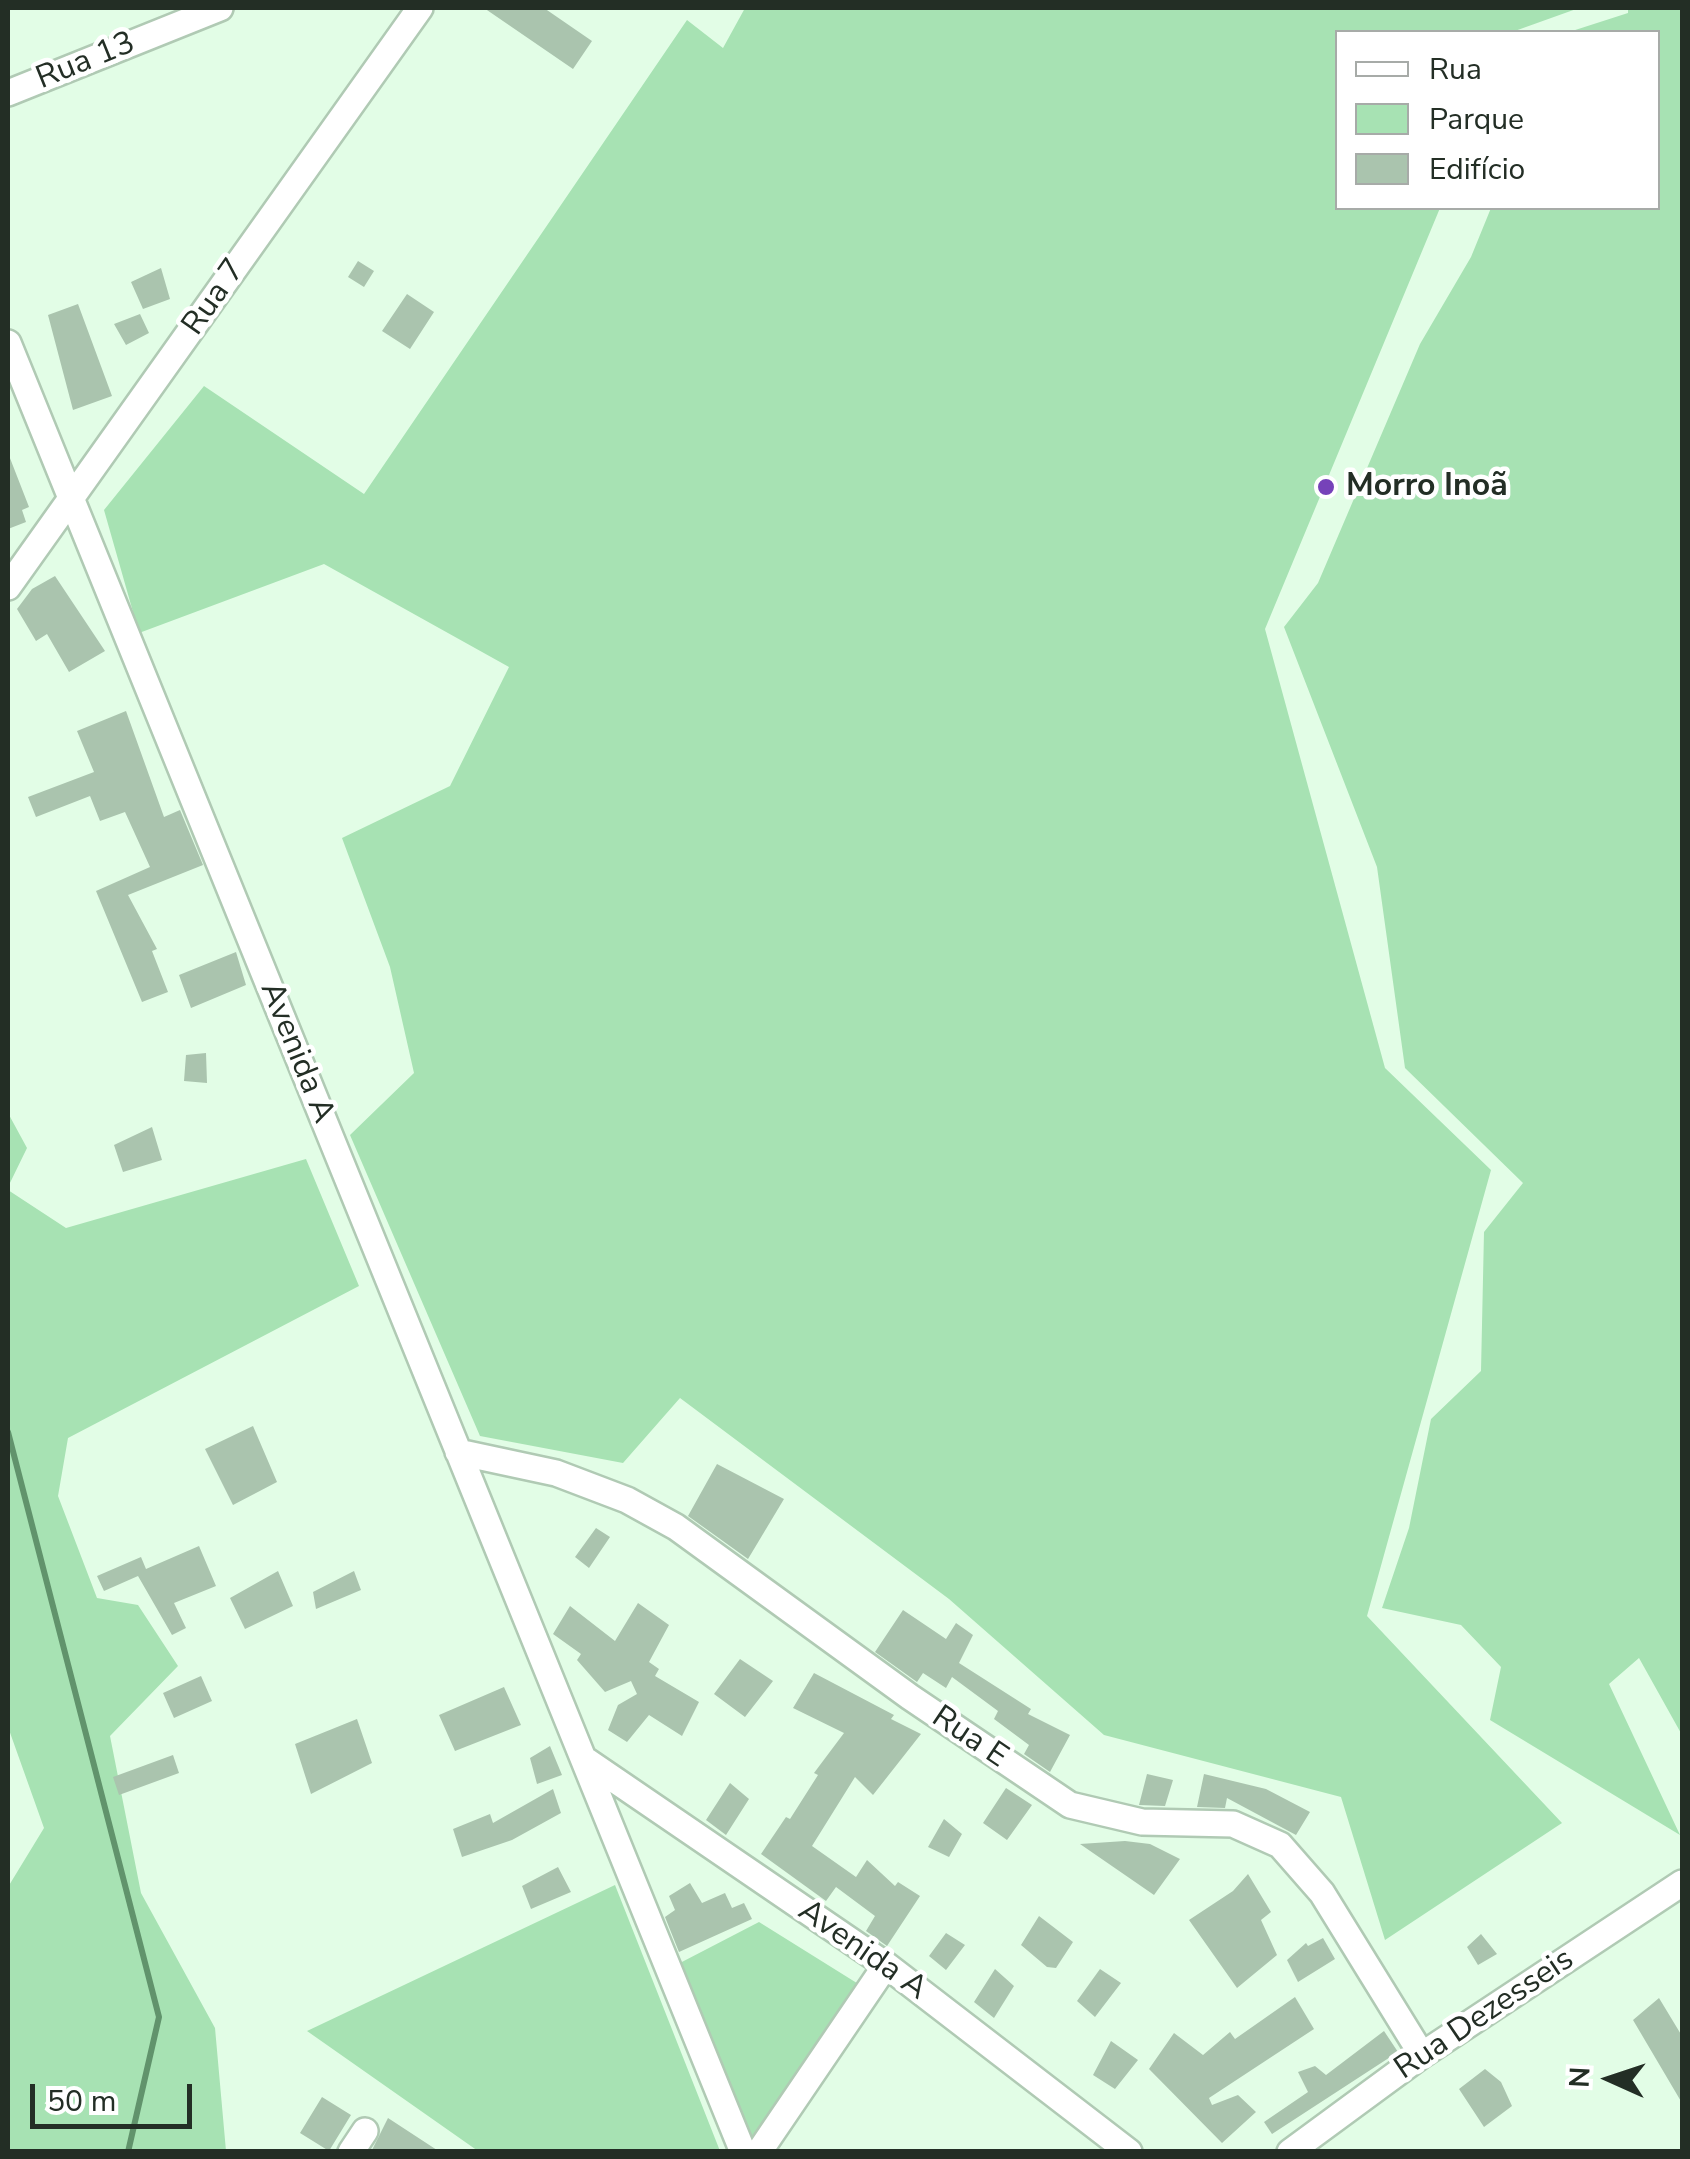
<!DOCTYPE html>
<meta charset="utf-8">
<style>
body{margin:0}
#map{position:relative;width:1690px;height:2159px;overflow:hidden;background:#e2fde6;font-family:"Nunito Sans",sans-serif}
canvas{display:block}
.frame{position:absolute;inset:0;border:10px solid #232e25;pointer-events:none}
.legend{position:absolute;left:1335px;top:30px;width:325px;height:180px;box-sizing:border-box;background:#fff;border:2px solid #a7aba8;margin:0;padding:12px 18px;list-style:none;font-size:30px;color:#232e25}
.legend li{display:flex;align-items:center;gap:20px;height:50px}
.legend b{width:50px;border:2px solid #a7aba8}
.north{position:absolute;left:1560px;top:2029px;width:100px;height:100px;-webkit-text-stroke:8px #fff;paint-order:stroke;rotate:273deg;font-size:28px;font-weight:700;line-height:40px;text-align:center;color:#232e25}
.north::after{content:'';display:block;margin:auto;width:35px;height:45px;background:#232e25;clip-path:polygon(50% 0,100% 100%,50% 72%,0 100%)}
.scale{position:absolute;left:30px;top:2084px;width:162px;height:45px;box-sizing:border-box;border:5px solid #232e25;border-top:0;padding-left:12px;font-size:30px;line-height:35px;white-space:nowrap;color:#232e25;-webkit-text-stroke:8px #fff;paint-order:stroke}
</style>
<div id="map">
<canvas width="1690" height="2159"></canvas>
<div class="frame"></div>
<ul class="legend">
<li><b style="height:12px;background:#fff"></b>Rua</li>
<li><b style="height:28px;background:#a7e2b3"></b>Parque</li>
<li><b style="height:28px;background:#aac4ae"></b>Edifício</li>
</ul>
<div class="north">N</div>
<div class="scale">50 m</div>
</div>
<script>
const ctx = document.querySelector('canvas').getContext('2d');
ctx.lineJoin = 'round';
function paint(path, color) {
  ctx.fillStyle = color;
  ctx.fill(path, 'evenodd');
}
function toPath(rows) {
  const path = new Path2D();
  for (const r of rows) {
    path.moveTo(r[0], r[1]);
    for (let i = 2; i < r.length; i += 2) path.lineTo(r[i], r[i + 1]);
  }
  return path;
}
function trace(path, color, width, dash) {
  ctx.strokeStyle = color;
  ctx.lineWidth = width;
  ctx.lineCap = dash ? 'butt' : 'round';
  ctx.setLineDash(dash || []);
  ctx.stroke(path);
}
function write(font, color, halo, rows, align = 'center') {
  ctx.font = font + ' "Nunito Sans",sans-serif';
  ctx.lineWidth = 9;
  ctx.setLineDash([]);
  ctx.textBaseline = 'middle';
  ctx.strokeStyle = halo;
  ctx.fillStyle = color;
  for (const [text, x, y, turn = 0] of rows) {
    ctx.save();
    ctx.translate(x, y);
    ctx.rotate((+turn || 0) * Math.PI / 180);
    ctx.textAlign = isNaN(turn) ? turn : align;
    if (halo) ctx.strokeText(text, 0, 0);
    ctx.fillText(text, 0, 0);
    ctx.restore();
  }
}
const green = toPath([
 [745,8,1579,8,1512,32,1338,32,1338,208,1440,208,1265,629,1385,1068,1491,1170,1367,1616,1562,1823,1385,1940,1341,1797,1104,1735,949,1599,680,1398,623,1463,480,1436,350,1135,414,1073,390,967,342,838,450,786,509,667,324,564,139,633,104,510,204,386,364,494,687,20,723,48],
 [1628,8,1682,8,1682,1735,1639,1658,1609,1684,1680,1835,1490,1720,1501,1667,1461,1625,1382,1608,1409,1528,1431,1419,1481,1371,1484,1232,1523,1183,1405,1068,1377,867,1284,627,1318,583,1420,344,1471,257,1491,208,1658,208,1658,32,1569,32,1628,13],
 [8,1113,27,1148,8,1187],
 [306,1159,359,1286,68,1438,58,1496,97,1598,138,1605,178,1666,110,1736,141,1893,215,2028,226,2151,8,2151,8,1887,44,1828,8,1727,8,1190,66,1228],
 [615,1885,720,2151,478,2151,307,2031],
 [759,1922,860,1985,752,2145,678,1964]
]);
const stream = toPath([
 [8,1432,159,2017,128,2152]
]);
const building = toPath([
 [484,8,544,8,592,41,573,69],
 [358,261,374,271,364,287,348,277],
 [161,268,170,299,143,309,131,282],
 [407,294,434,312,410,349,382,331],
 [78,304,112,396,73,410,48,315],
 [140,314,149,333,126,345,114,324],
 [8,453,29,507,22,510,26,522,8,529],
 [55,576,105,651,69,672,47,634,36,641,17,609,32,589],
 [126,711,164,817,180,810,203,865,128,895,157,949,152,951,168,992,142,1002,96,891,150,867,125,812,100,821,90,796,36,817,28,797,94,772,77,731],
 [236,952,246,985,191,1008,179,975],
 [206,1053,207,1083,184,1081,186,1055],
 [152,1127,162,1160,123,1172,114,1145],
 [253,1426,277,1482,233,1505,205,1449],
 [717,1464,784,1499,748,1559,688,1516],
 [596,1528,610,1537,589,1568,575,1557],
 [199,1546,216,1586,174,1603,186,1628,172,1635,138,1576,104,1591,97,1576,141,1557,146,1569],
 [278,1571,293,1606,245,1629,230,1598],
 [354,1571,361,1590,316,1609,313,1592],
 [638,1603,669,1625,649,1662,659,1669,655,1676,699,1702,682,1736,649,1715,627,1742,608,1730,618,1705,637,1694,631,1681,605,1692,577,1660,581,1654,553,1634,570,1606,615,1641],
 [903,1610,946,1639,956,1623,973,1635,959,1663,1031,1709,1028,1714,1070,1735,1050,1772,1024,1754,1029,1745,994,1719,998,1711,952,1677,946,1688,923,1673,917,1682,875,1652],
 [740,1659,773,1681,745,1717,714,1694],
 [814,1673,894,1715,891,1719,921,1734,873,1795,855,1777,812,1846,856,1877,867,1860,895,1886,898,1882,920,1896,887,1946,866,1931,875,1916,836,1887,826,1901,761,1854,786,1817,790,1819,818,1775,814,1773,844,1733,793,1708],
 [201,1676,212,1701,174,1718,163,1693],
 [504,1687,521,1725,455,1751,439,1715],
 [357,1719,372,1763,311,1794,295,1744],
 [550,1746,562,1775,537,1784,530,1758],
 [173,1755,179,1773,119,1795,113,1777],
 [1147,1774,1173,1780,1165,1806,1139,1805],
 [1204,1774,1266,1789,1310,1812,1296,1835,1227,1798,1225,1808,1197,1807],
 [730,1783,749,1799,726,1835,706,1820],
 [1006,1788,1032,1805,1007,1840,983,1823],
 [553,1789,561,1813,512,1840,462,1857,453,1829,490,1814,493,1823],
 [944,1819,962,1834,949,1857,928,1847],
 [1125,1841,1150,1844,1180,1859,1154,1895,1080,1844],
 [558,1867,571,1892,531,1909,522,1886],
 [1248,1874,1271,1912,1261,1920,1277,1955,1237,1988,1189,1920,1233,1891],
 [690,1883,702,1903,725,1893,732,1908,744,1903,752,1919,679,1952,665,1917,675,1910,669,1896],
 [1039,1916,1073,1942,1056,1968,1047,1967,1021,1945],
 [946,1933,965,1945,946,1970,929,1956],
 [1481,1934,1497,1954,1478,1965,1467,1947],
 [1323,1938,1335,1959,1298,1982,1287,1960,1306,1943,1308,1946],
 [995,1969,1014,1986,994,2018,974,2002],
 [1100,1969,1121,1983,1095,2017,1077,2001],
 [1295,1997,1314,2029,1209,2098,1212,2105,1238,2095,1256,2112,1222,2143,1149,2069,1174,2033,1203,2055,1230,2032,1235,2039],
 [1659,1998,1682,2036,1682,2103,1633,2020],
 [1384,2031,1398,2052,1272,2134,1264,2122,1308,2092,1298,2072,1315,2066,1326,2075],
 [1111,2041,1138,2060,1115,2089,1093,2075],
 [1485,2069,1501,2082,1512,2106,1484,2127,1459,2089],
 [322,2097,351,2115,329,2151,300,2133],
 [388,2118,440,2152,371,2152]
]);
const minor = toPath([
 [8,93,220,8],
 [8,343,743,2152],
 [8,587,420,8],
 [458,1452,556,1473,627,1500,676,1527,910,1697,1070,1805,1142,1822,1233,1824,1280,1845,1322,1893,1422,2055],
 [587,1761,886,1965,1129,2152],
 [351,2152,365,2131],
 [759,2152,886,1965],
 [1290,2152,1422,2055,1682,1883]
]);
const markers = [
 [1326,487,10,"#7642b9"]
];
const streetNames = [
 ["Rua 13",86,62,-22],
 ["Rua 7",215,298,-55],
 ["Avenida A",296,1053,68],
 ["Rua E",969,1738,34],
 ["Avenida A",862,1951,35],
 ["Rua Dezesseis",1485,2015,-34]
];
const poiNames = [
 ["Morro Inoã",1346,487]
];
paint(green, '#a7e2b3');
trace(stream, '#61936c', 6);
paint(building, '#aac4ae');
trace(minor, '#b0cab4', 30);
trace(minor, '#fff', 25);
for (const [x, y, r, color] of markers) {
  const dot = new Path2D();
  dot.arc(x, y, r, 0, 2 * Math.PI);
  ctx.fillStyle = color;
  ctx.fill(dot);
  trace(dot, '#fff', 4);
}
write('32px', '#232e25', '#fff', streetNames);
write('bold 32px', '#232e25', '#fff', poiNames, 'left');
</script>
